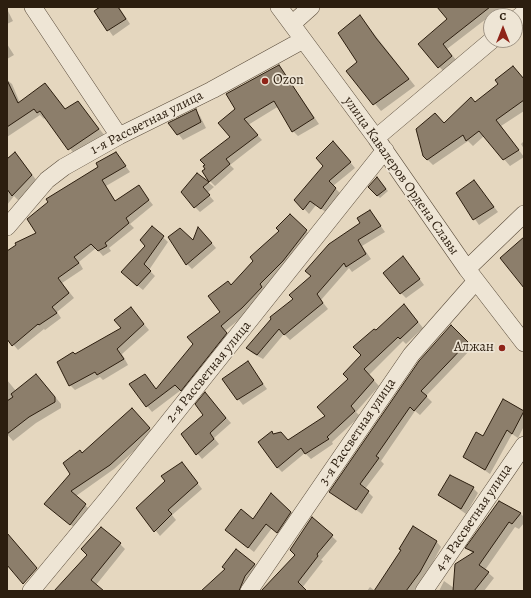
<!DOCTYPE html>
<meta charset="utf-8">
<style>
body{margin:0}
#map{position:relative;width:531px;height:598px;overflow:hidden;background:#e5d7bf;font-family:Alegreya,serif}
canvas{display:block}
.frame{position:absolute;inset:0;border:8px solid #2c1e0f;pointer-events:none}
.north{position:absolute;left:483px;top:8px;width:40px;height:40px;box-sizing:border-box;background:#eee5d5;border:1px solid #a09586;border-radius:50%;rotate:0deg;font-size:11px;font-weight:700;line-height:16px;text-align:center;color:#2c1e0f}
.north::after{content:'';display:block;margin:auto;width:14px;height:18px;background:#8f2418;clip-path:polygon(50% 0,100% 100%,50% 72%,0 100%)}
</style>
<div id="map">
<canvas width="531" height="598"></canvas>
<div class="frame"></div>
<div class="north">С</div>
</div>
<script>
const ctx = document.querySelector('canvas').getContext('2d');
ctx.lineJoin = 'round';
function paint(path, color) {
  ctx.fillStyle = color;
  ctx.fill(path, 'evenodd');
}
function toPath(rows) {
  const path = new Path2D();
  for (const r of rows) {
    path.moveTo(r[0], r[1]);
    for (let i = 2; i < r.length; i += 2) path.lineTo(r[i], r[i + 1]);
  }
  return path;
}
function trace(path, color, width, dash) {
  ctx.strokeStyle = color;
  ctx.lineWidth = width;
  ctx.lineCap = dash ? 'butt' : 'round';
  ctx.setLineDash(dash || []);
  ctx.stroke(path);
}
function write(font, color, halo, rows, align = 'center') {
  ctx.font = font + ' Alegreya,serif';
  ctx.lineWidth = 3.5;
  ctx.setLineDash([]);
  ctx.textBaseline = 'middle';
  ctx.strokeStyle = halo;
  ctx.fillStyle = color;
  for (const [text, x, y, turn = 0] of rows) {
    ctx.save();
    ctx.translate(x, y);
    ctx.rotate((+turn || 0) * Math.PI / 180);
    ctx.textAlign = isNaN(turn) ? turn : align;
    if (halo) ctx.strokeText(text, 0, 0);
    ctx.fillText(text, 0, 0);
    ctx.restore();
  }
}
const shadow = toPath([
 [102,7,119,7,130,24,113,36,95,11],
 [439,7,507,7,498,16,491,16,490,24,486,19,447,49,457,61,444,72,419,44,449,19],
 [7,9,13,21,7,24],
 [360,16,415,86,381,111,348,71,358,63],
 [7,44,14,55,7,59],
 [279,66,319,124,298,136,293,131,279,106,248,125,262,140,230,165,234,169,215,186,210,181,206,169,232,137],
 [7,80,12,84,20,103,45,84,66,110,78,102,105,136,75,155,46,117,44,119,40,115,7,137],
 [524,80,524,111,501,126,524,157,510,166,484,136,473,146,468,141,433,165,423,155,444,124,475,103],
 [195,111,200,116,206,128,183,140,170,123],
 [524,141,524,149,521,144],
 [338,147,355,168,333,186,340,193,327,213,316,205,309,214,296,200,324,166],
 [116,153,130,172,106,186,116,202,138,186,153,205,130,224,134,228,109,248,111,251,103,256,96,248,79,262,83,269,62,283,74,298,57,312,61,318,45,330,44,329,18,350,7,337,7,252,38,234,100,167],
 [7,160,21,160,37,181,19,201,14,196,7,205],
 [198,174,214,187,207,193,214,201,200,212,195,207],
 [379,181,388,191,380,198,370,187],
 [474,181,498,212,479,225,457,193],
 [370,211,385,232,362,246,371,259,352,272,349,268,321,300,328,309,290,340,284,334,263,359,252,353,247,348,294,299,312,276,362,224],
 [290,215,311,236,247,313,225,331,231,339,186,395,181,390,152,412,130,385,145,375,157,390,222,313,232,286,280,231],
 [152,227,168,242,149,270,155,276,143,290,127,277,146,246],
 [203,233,216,248,192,269,187,264,193,242],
 [408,263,424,285,406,298,401,293],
 [409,310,423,328,406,344,403,341,369,375,379,386,356,412,360,416,332,442,333,444,311,459,305,453,282,472,277,467,274,435,289,441,326,416,350,379,376,332],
 [135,313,149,330,122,354,128,365,103,380,100,377,75,390,70,385,76,355,122,328],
 [451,326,472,348,426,396,432,402,420,415,415,411,381,461,384,464,365,489,373,497,362,514,330,492],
 [247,362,267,389,243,405,223,379],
 [7,380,16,391,42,381,61,404,61,408,36,423,13,441,7,434],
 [210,399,231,423,214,438,219,444,202,459,182,435,204,416],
 [503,401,524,413,524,426,518,438,512,434,490,474,464,456,483,437],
 [137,414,154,433,114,469,76,496,90,510,76,529,51,509,82,454],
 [182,463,202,489,172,515,176,520,160,536,138,508,166,481],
 [473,488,478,493,466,514,440,495],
 [499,502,521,514,524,517,524,523,519,529,515,527,485,570,494,578,484,591,439,591,444,581,454,588,473,554,467,548],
 [291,512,296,517,282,537,272,528,254,552,232,535,253,520],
 [312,518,337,541,321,560,323,561,302,588,306,591,263,591,296,555],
 [436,541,441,547,425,577,414,591,367,591,370,587,375,591],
 [120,544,125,549,96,585,102,591,63,591],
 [254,564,259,569,246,591,212,591]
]);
const building = toPath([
 [100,7,118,7,126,19,107,31,94,11,100,7],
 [437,7,490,7,443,44,452,56,438,68,418,44,447,19,437,7],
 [360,15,376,38,409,79,373,105,346,71,357,62,338,33,360,15],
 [279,65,314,118,292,132,274,101,244,119,258,135,226,159,230,164,209,182,202,171,205,169,203,166,205,165,200,160,230,137,218,123,235,109,226,94,279,65],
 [513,66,524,79,524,100,496,120,519,150,503,160,479,131,466,141,463,135,427,160,423,156,416,129,435,113,444,123,471,97,475,102,498,84,495,80,513,66],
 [7,80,18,103,45,83,65,109,78,101,99,129,68,150,40,111,37,113,34,109,7,127,7,80],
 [196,109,201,122,177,135,168,123,196,109],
 [333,141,351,162,329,181,336,188,321,209,310,201,303,210,294,200,323,166,316,158,333,141],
 [15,152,32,175,12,196,7,189,7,159,15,152],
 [116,152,126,166,102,180,115,201,139,185,149,200,126,218,129,223,105,243,107,246,98,251,91,244,74,257,79,263,58,278,69,293,52,307,57,313,39,325,38,324,12,346,7,339,7,251,16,245,15,243,36,233,27,219,48,202,46,199,98,167,96,163,116,152],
 [197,173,209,182,203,187,210,195,194,208,181,192,197,173],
 [377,177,386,189,377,196,368,187,377,177],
 [474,180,494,207,473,220,456,193,474,180],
 [370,210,381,226,358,240,366,254,346,267,344,263,317,294,323,303,284,335,279,329,257,355,246,348,271,319,270,317,293,299,289,295,311,276,305,271,329,244,360,223,357,218,370,210],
 [290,214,307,230,283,261,260,284,262,287,242,308,221,326,227,333,181,391,175,385,146,407,129,384,145,374,156,389,193,344,187,337,220,312,208,296,228,281,231,285,253,261,250,257,279,231,276,228,290,214],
 [152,226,164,236,144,264,151,271,137,286,121,272,145,246,140,240,152,226],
 [198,227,212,243,186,265,168,237,180,228,193,240,198,227],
 [524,237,524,288,500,258,524,237],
 [403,256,420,279,400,294,383,273,403,256],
 [404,304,418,322,400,339,398,337,364,369,374,380,351,406,355,411,327,437,329,439,305,454,301,448,277,468,258,442,272,431,273,434,281,432,288,440,325,416,317,407,348,379,343,374,361,355,353,347,374,329,376,330,404,304],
 [131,307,144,324,117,349,124,359,97,375,95,372,69,386,57,362,73,352,75,354,121,328,114,320,131,307],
 [451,325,468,342,421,391,427,396,414,411,410,407,376,456,379,458,360,484,369,491,356,510,329,492,419,361,451,325],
 [248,361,263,384,237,400,222,379,248,361],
 [36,374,55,397,55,402,29,417,7,434,7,401,13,397,11,394,36,374],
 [205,392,226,418,210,433,214,439,196,455,181,434,203,415,195,404,205,392],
 [503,399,524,411,512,434,507,430,485,470,463,457,476,432,483,436,503,399],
 [132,408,150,428,110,465,71,491,86,504,70,525,44,504,70,474,63,463,80,450,82,453,132,408],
 [182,462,198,483,168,510,172,514,154,532,136,508,165,481,161,476,182,462],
 [450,475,474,487,461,509,438,495,450,475],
 [271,493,291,512,277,533,266,524,248,548,225,530,241,509,253,519,271,493],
 [499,501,521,513,512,524,509,522,479,565,489,572,474,591,453,591,455,564,474,552,465,548,499,501],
 [312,517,333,535,317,554,318,556,298,582,307,591,261,591,295,555,290,550,312,517],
 [413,526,437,541,420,572,406,591,374,591,401,550,399,549,413,526],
 [101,527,121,543,91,580,104,591,54,591,87,555,81,549,101,527],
 [7,533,37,568,23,584,7,565,7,533],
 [236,549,255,564,245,576,239,591,201,591,225,569,222,567,236,549]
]);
const minor = toPath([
 [33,7,119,136],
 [279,7,376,138,467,269,524,343],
 [515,20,524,13],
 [292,24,311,7],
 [376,138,492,40],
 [7,227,47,180,64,167,119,136,212,90,303,40],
 [467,269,524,214],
 [31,591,108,498,385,150],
 [249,591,411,355,476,281],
 [424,591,524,445]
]);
const markers = [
 [265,81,4,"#8f2418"],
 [502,348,4,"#8f2418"]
];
const poiNames = [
 ["Ozon",273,81],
 ["Алжан",494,348,"right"]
];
const streetNames = [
 ["1-я Рассветная улица",147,123,-27],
 ["улица Кавалеров Ордена Славы",401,176,55],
 ["2-я Рассветная улица",209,372,-51],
 ["3-я Рассветная улица",358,432,-56],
 ["4-я Рассветная улица",474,518,-56]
];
paint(shadow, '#0003');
paint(building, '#8c7e6b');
trace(building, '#2c1e0f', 1);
trace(minor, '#5a4c3b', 18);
trace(minor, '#eee5d5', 17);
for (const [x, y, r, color] of markers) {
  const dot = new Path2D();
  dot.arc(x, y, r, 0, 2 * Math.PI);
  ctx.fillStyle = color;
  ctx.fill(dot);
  trace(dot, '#eee5d5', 1.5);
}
write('14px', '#2c1e0f', '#eee5d5', poiNames, 'left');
write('14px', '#2c1e0f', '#eee5d5', streetNames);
</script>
